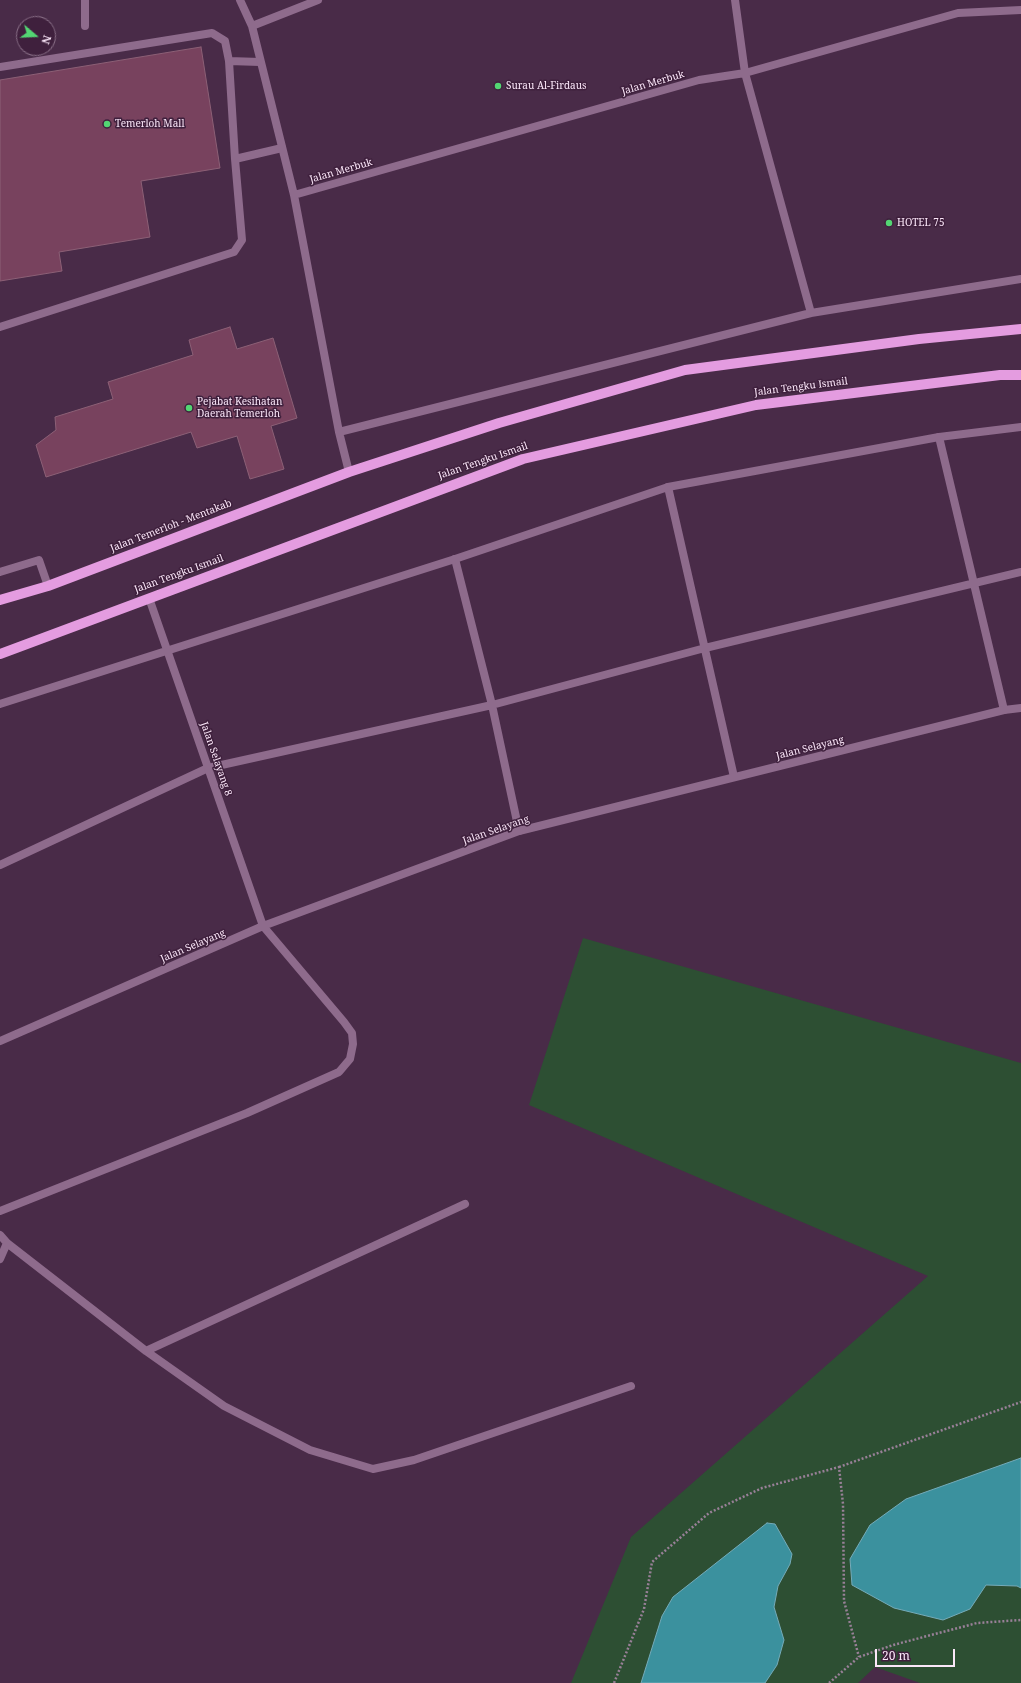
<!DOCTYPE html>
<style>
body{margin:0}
#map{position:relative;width:1021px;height:1683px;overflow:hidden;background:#492b48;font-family:"Noto Serif",serif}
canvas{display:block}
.north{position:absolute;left:16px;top:16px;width:40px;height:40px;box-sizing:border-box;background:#3f203d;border:1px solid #8a7088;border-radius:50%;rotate:109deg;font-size:11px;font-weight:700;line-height:16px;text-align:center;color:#fbe7f9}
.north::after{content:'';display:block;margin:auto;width:14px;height:18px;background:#53d673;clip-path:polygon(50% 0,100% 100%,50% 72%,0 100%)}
.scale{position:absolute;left:875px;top:1649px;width:80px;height:18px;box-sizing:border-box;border:2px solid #fbe7f9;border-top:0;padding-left:5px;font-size:12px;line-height:14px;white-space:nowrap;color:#fbe7f9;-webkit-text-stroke:3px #3f203d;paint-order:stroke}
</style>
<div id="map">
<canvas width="1021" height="1683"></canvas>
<div class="north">N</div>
<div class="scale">20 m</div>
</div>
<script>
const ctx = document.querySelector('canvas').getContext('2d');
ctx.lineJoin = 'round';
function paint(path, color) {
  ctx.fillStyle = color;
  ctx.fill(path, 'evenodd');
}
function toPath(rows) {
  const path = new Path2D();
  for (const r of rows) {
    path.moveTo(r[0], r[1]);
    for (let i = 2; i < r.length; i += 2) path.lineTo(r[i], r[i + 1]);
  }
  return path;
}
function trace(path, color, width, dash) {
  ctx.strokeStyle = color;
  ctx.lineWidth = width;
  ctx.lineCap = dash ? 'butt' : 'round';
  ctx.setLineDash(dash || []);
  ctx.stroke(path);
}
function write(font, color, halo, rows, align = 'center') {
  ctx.font = font + ' "Noto Serif",serif';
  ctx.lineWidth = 3;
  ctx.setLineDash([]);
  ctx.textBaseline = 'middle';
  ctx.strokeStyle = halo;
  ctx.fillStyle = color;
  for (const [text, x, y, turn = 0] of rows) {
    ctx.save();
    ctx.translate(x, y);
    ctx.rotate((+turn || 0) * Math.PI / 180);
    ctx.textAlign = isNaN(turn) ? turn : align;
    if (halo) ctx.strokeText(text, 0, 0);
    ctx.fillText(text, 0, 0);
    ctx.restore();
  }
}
const green = toPath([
 [583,938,1021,1063,1021,1683,920,1683,875,1667,858,1683,571,1683,631,1537,928,1276,529,1105]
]);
const water = toPath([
 [1021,1458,1021,1588,1017,1586,986,1585,970,1609,943,1620,894,1608,852,1585,850,1559,870,1525,906,1499,1021,1458],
 [767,1523,775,1524,792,1554,790,1564,778,1586,774,1607,784,1640,777,1665,765,1683,641,1683,662,1616,673,1597,767,1523]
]);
const building = toPath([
 [201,47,220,168,141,181,150,237,59,252,62,271,0,281,0,80,201,47],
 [230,327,237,349,273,338,297,418,271,426,284,469,250,479,237,436,197,448,191,432,46,477,36,445,56,430,55,417,113,399,108,382,193,355,189,340,230,327]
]);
const path = toPath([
 [839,1467,1021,1402],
 [614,1683,644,1609,652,1562,709,1513,762,1488,839,1467,843,1504,844,1601,859,1657],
 [829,1683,859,1657,893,1645,977,1623,1021,1620]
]);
const lane = toPath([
 [229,61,260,62],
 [0,67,212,33,225,41,229,61,235,159],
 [0,327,234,252,242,240,235,159,282,148],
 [939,437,1004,710],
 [668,487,734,777],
 [455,559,492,705,519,831],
 [0,572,39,560,48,586],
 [0,865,208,768,492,705,705,648,1021,572]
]);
const street = toPath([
 [240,0,252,26,294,195,339,432,349,472],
 [735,0,745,73,811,313],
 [85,26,85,0],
 [252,26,318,0],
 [294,195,699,80,745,73,958,13,1021,10],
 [339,432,811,313,1021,279],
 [0,704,455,559,668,487,939,437,1021,427],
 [0,1041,263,926,519,831,1004,710,1021,708],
 [0,1211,247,1113,339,1072,350,1059,353,1044,352,1033,344,1022,263,926,149,598],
 [0,1235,7,1243,146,1351,224,1406,310,1450,373,1469,414,1460,631,1386],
 [0,1259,7,1243],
 [146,1351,465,1204]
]);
const primary = toPath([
 [0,600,48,586,349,472,499,423,685,370,919,339,1021,329],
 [0,654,523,459,756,405,1000,375,1021,375]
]);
const markers = [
 [498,86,4,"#53d673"],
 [107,124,4,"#53d673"],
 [889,223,4,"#53d673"],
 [189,408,4,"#53d673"]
];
const streetNames = [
 ["Jalan Merbuk",653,83,-16],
 ["Jalan Merbuk",341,171,-16],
 ["Jalan Tengku Ismail",801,387,-7],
 ["Jalan Tengku Ismail",483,461,-19],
 ["Jalan Temerloh - Mentakab",171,526,-21],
 ["Jalan Tengku Ismail",179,574,-20],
 ["Jalan Selayang",810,748,-14],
 ["Jalan Selayang 8",216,759,71],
 ["Jalan Selayang",496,830,-19],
 ["Jalan Selayang",193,946,-23]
];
const poiNames = [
 ["Surau Al-Firdaus",506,86],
 ["Temerloh Mall",115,124],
 ["HOTEL 75",897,223],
 ["Pejabat Kesihatan",197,402],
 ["Daerah Temerloh",197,414]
];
paint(green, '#2d4f33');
paint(water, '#3b919e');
trace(water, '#75abb9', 1);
paint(building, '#78425e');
trace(building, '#8c6076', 1);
trace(path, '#998098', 2.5, [2, 2]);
trace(lane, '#8e6b8c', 8);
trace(street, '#8e6b8c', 8);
trace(primary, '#e49ce0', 10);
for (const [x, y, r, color] of markers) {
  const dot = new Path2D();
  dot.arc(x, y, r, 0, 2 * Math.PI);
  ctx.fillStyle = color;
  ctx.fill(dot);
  trace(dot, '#3f203d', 1.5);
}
write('10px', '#fbe7f9', '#3f203d', streetNames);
write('10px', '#fbe7f9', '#3f203d', poiNames, 'left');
</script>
